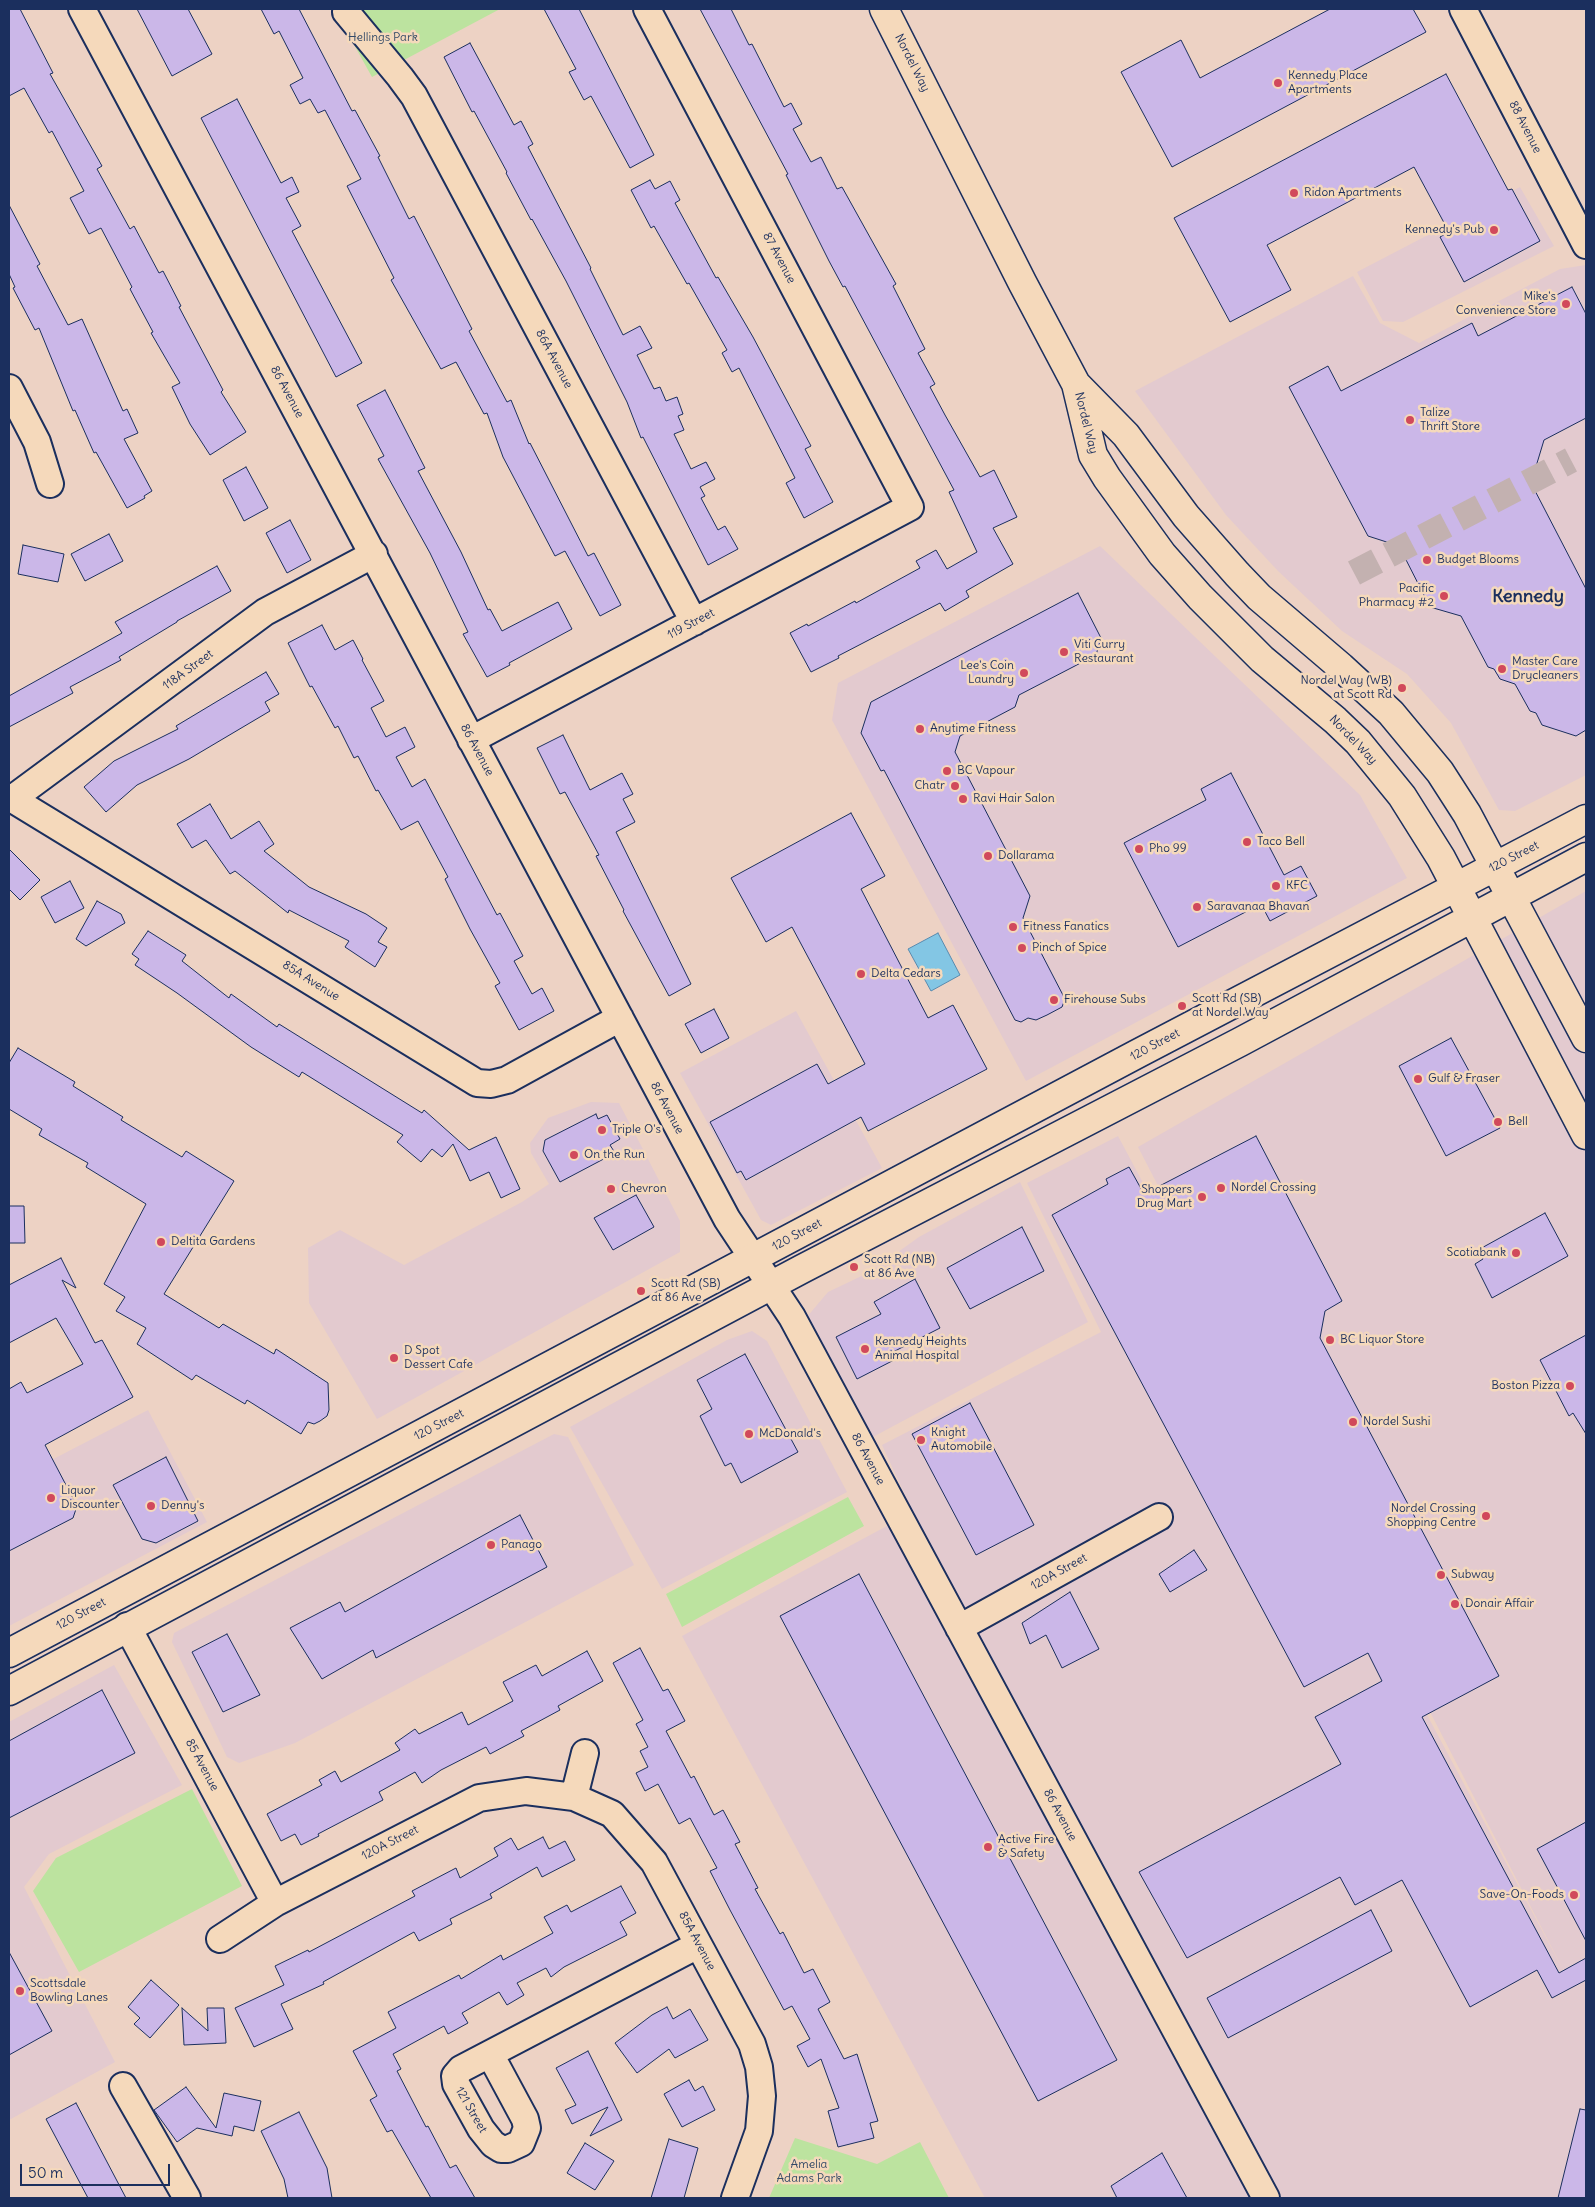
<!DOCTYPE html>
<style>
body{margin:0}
#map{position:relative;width:1595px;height:2207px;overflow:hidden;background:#edd2c4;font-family:Delius,sans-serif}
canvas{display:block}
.frame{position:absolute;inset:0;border:10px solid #1b2f5e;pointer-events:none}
.scale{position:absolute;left:20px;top:2164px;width:150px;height:22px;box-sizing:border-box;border:2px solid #1b2f5e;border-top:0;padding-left:6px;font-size:15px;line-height:18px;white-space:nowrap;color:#1b2f5e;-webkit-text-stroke:4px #f5d9bb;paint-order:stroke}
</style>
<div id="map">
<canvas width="1595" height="2207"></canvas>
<div class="frame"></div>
<div class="scale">50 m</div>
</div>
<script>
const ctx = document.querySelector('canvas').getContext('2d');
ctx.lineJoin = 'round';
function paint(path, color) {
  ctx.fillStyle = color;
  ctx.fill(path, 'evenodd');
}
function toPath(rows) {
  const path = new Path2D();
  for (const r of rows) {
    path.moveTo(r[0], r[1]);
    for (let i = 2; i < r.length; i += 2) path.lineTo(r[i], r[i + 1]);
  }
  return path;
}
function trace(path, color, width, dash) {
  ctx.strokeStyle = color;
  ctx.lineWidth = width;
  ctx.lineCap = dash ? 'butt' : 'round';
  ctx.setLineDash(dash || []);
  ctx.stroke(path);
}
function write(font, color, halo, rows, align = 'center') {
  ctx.font = font + ' Delius,sans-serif';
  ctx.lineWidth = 5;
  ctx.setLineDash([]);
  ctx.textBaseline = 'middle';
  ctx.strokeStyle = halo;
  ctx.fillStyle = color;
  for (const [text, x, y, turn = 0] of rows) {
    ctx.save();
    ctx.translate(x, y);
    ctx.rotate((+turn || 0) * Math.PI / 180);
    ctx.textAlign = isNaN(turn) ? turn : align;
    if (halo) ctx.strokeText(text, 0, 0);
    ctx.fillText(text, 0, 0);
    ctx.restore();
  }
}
const built = toPath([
 [1520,187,1554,246,1403,322,1383,321,1357,272],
 [1586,265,1586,775,1515,811,1499,810,1451,723,1407,674,1342,631,1278,571,1226,515,1135,391,1353,276,1380,323,1419,343,1560,269],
 [1100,546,1360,795,1407,878,1026,1081,832,720,838,683],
 [1586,891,1586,2198,985,2198,682,1636,913,1512,882,1445,1101,1332,1027,1183,1118,1136,1567,1977,1138,1147],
 [796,1011,882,1168,771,1225,761,1220,680,1073],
 [591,1102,619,1103,680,1221,680,1252,377,1419,309,1303,308,1248,340,1230,404,1265,522,1202,549,1184,531,1153,530,1143,548,1118],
 [1020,1182,1088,1322,871,1438,806,1318,828,1292,870,1272,919,1237],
 [752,1331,767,1341,847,1492,662,1589,570,1427,727,1340],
 [148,1410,207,1522,9,1626,9,1482],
 [554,1434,568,1437,634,1565,295,1743,239,1763,227,1757,172,1642,174,1633],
 [114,1665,182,1785,49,1854,24,1887,115,2062,9,2120,9,1722]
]);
const green = toPath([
 [334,9,500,9,372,77],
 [848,1497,864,1526,682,1627,666,1594],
 [192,1789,242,1886,79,1972,33,1891,56,1858],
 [795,2138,877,2164,920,2142,949,2198,769,2198]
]);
const water = toPath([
 [938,933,960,975,931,991,908,949,938,933]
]);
const building = toPath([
 [9,9,20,9,53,73,50,74,102,166,97,169,130,229,134,226,159,273,163,271,181,306,179,307,223,390,221,392,246,432,210,455,190,424,172,387,180,383,151,333,153,332,130,289,132,287,101,228,89,234,70,198,84,191,52,131,49,133,24,88,9,96,9,9],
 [137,9,188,9,212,54,172,76,137,9],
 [261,9,299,9,352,111,355,110,380,156,378,157,409,219,414,216,472,329,469,331,507,402,511,400,529,444,530,443,588,556,594,553,621,605,600,616,565,551,555,556,503,457,487,413,484,414,456,362,441,369,391,280,394,278,347,186,361,179,325,110,318,113,310,99,300,104,290,85,303,78,279,31,274,34,261,9],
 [544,9,579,9,654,155,630,168,591,96,584,100,569,72,576,69,544,9],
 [700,9,731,9,749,45,752,44,784,107,791,103,802,124,793,129,811,162,821,157,837,189,842,187,896,284,893,286,925,349,918,353,935,384,930,387,945,415,980,477,994,470,1017,517,993,528,1013,564,966,591,969,597,945,611,940,603,838,656,839,658,811,672,790,633,807,624,808,626,855,601,856,603,920,568,916,561,936,550,947,569,977,552,949,492,954,490,845,286,843,287,829,261,786,175,788,174,700,9],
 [1330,9,1413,9,1426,32,1172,167,1121,72,1181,40,1200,78,1330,9],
 [470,43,514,125,521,121,533,144,528,147,591,268,590,269,623,335,640,326,652,348,637,355,654,389,660,387,666,401,677,397,683,414,678,416,684,430,674,434,691,469,706,462,715,479,700,487,705,496,701,498,718,530,725,526,738,549,708,565,643,437,641,438,627,402,566,281,532,219,531,220,506,173,507,172,474,111,472,112,444,57,470,43],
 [1446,74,1508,190,1512,189,1540,241,1464,282,1440,237,1449,232,1414,167,1267,245,1291,290,1230,322,1174,218,1446,74],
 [237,99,281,183,292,177,299,192,286,198,301,226,292,231,362,363,336,377,201,118,237,99],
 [650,180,655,189,670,181,680,200,675,203,716,278,718,277,753,337,811,446,805,449,833,502,804,518,786,483,795,478,739,368,732,372,722,353,727,350,689,283,687,284,654,226,651,228,631,190,650,180],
 [9,205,40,264,37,266,68,325,82,319,123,411,127,409,138,433,124,439,152,491,144,496,145,498,127,508,96,452,94,453,75,410,73,411,39,328,35,330,13,288,15,287,9,274,9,205],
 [1572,287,1586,314,1586,418,1544,440,1531,483,1586,589,1586,730,1576,736,1542,725,1536,713,1530,711,1515,684,1500,679,1494,669,1488,667,1461,616,1430,607,1399,546,1368,536,1289,387,1328,366,1341,391,1472,323,1478,336,1572,287],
 [385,390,425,468,418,471,461,552,488,610,490,609,502,631,558,602,572,629,509,663,510,665,487,677,463,634,468,632,430,553,378,459,384,456,357,405,385,390],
 [246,467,268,508,244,521,223,480,246,467],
 [290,520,311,560,287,573,266,533,290,520],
 [109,534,123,561,85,581,71,554,109,534],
 [23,545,64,554,58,582,18,574,23,545],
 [217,566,231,591,177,621,177,622,119,657,121,660,70,687,73,693,9,727,9,696,122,633,115,622,217,566],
 [1078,593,1101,638,1096,655,1019,695,1015,707,960,736,955,752,1030,896,1023,918,1065,999,1062,1007,1047,1015,1036,1020,1028,1018,1021,1022,1015,1020,884,770,881,771,861,733,871,702,1078,593],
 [322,625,335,650,353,640,363,659,362,660,384,701,371,708,386,737,405,727,415,747,396,757,412,787,425,779,497,915,500,913,523,956,514,961,532,994,542,988,554,1011,519,1030,495,986,500,983,470,929,445,879,448,877,418,821,401,830,378,790,376,791,358,756,354,758,338,726,335,728,312,686,310,687,288,643,322,625],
 [266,672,279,694,265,702,270,711,189,759,137,785,106,812,84,787,114,761,178,729,176,726,266,672],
 [563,735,590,790,622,773,633,794,623,799,635,822,616,832,691,984,669,996,623,911,624,910,596,856,599,855,565,792,560,794,537,748,563,735],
 [1231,773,1284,875,1301,866,1317,896,1270,921,1261,904,1178,947,1124,843,1206,800,1201,789,1231,773],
 [210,804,231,839,259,821,274,844,264,851,309,887,366,914,387,928,378,942,387,947,375,967,345,947,349,941,289,910,288,913,235,871,230,874,206,840,192,848,177,824,210,804],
 [851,813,885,876,861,889,928,1018,953,1005,987,1069,868,1131,861,1117,746,1180,741,1171,737,1173,710,1122,817,1064,828,1084,865,1064,792,927,766,942,731,878,851,813],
 [9,849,40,880,20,900,9,889,9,849],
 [70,881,84,908,55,923,41,897,70,881],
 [97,901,121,914,125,923,86,946,76,939,97,901],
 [148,931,186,955,182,961,229,998,231,994,277,1027,279,1024,422,1113,424,1110,469,1150,496,1137,520,1189,501,1198,489,1172,470,1181,453,1144,442,1157,432,1149,421,1162,397,1142,403,1135,302,1072,299,1077,251,1047,177,993,135,965,139,959,132,954,148,931],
 [714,1009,729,1038,701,1053,685,1024,714,1009],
 [1451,1038,1500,1128,1446,1156,1399,1066,1451,1038],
 [18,1048,75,1082,73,1086,123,1117,121,1120,182,1157,186,1151,234,1181,164,1294,219,1328,223,1324,274,1354,276,1349,328,1383,329,1410,327,1416,320,1421,314,1424,308,1422,301,1434,247,1400,245,1404,196,1375,192,1380,137,1344,146,1328,116,1311,125,1297,104,1284,146,1204,86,1167,88,1163,39,1135,42,1129,9,1109,9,1063,18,1048],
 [596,1114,598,1119,607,1115,620,1139,610,1145,615,1153,560,1182,543,1151,545,1140,596,1114],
 [1256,1136,1342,1301,1325,1311,1320,1338,1499,1676,1422,1717,1559,1973,1586,1958,1586,1980,1552,1998,1537,1970,1470,2007,1402,1880,1355,1905,1340,1877,1187,1958,1139,1872,1341,1764,1315,1717,1382,1681,1368,1653,1304,1687,1052,1215,1108,1184,1106,1179,1129,1167,1144,1194,1256,1136],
 [636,1195,654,1227,613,1250,594,1218,636,1195],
 [9,1206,24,1206,25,1243,9,1243,9,1206],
 [1545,1213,1568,1256,1492,1298,1475,1264,1483,1259,1478,1250,1545,1213],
 [1022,1227,1044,1271,970,1309,947,1268,1022,1227],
 [61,1258,76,1288,62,1280,95,1343,102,1340,133,1397,45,1445,77,1506,73,1518,9,1551,9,1389,21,1382,27,1393,83,1364,56,1318,9,1343,9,1285,61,1258],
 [915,1279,940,1328,891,1353,894,1360,857,1379,836,1337,881,1314,874,1302,915,1279],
 [1586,1335,1586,1434,1573,1413,1569,1416,1540,1360,1586,1335],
 [745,1354,798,1452,741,1483,731,1463,725,1466,700,1416,712,1409,697,1380,745,1354],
 [970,1403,1034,1525,976,1555,912,1434,970,1403],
 [166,1457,198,1521,156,1543,142,1539,113,1485,166,1457],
 [520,1515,547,1567,376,1658,373,1650,322,1679,290,1628,340,1602,345,1612,520,1515],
 [1194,1550,1207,1570,1170,1592,1159,1574,1194,1550],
 [859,1574,1117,2060,1038,2101,780,1616,859,1574],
 [1070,1592,1099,1649,1062,1668,1046,1635,1030,1644,1022,1623,1070,1592],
 [227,1634,260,1695,223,1712,192,1652,227,1634],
 [640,1648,663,1691,668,1689,685,1721,666,1731,691,1778,694,1776,714,1815,723,1810,740,1842,735,1844,758,1888,755,1889,780,1934,783,1932,804,1973,813,1969,830,2002,818,2009,844,2059,857,2054,878,2121,870,2123,874,2138,838,2147,828,2111,839,2108,821,2059,808,2067,797,2046,810,2039,792,2006,784,2010,730,1910,710,1871,717,1868,690,1818,679,1824,658,1784,645,1791,636,1773,648,1767,640,1751,648,1747,636,1724,643,1720,613,1663,640,1648],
 [587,1651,603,1681,558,1706,560,1710,521,1731,524,1736,490,1754,486,1747,441,1770,422,1783,415,1772,379,1792,383,1800,318,1834,319,1836,301,1845,295,1834,281,1841,267,1814,322,1785,319,1780,335,1771,341,1782,400,1750,395,1743,415,1729,419,1734,462,1712,468,1725,513,1701,503,1682,536,1665,542,1676,587,1651],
 [102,1690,135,1753,9,1818,9,1741,102,1690],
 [1586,1822,1586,1941,1537,1849,1586,1822],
 [543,1837,549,1849,565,1841,575,1860,542,1877,537,1867,490,1894,492,1898,450,1919,452,1924,419,1941,414,1932,323,1982,324,1984,281,2004,293,2029,254,2047,235,2008,284,1985,275,1966,308,1950,309,1952,415,1896,412,1891,456,1868,460,1878,498,1856,494,1848,511,1838,518,1850,543,1837],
 [621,1886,636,1913,620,1922,627,1935,564,1967,551,1977,546,1968,517,1983,524,1995,507,2005,499,1992,462,2013,468,2023,448,2034,444,2026,393,2054,401,2069,397,2071,426,2127,428,2126,450,2168,456,2165,475,2198,431,2198,392,2130,387,2132,370,2100,377,2096,353,2051,396,2028,388,2012,459,1975,461,1979,501,1955,503,1960,553,1933,544,1917,567,1905,571,1912,621,1886],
 [1371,1910,1392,1951,1228,2038,1207,1998,1371,1910],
 [9,1952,52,2031,9,2055,9,1952],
 [151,1980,179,2005,150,2038,134,2024,140,2018,128,2007,151,1980],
 [667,2007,673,2019,690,2009,708,2040,675,2058,669,2049,637,2073,615,2043,652,2015,667,2007],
 [182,2008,208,2031,207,2008,224,2008,226,2043,184,2045,182,2008],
 [588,2051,622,2120,590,2136,608,2107,572,2124,565,2110,576,2105,556,2068,588,2051],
 [689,2080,695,2091,703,2086,715,2110,682,2127,664,2094,689,2080],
 [186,2087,216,2128,224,2093,261,2101,254,2131,234,2126,232,2136,197,2128,177,2142,154,2110,186,2087],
 [76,2103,126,2198,88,2198,46,2119,76,2103],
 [1580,2109,1586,2110,1586,2198,1558,2198,1580,2109],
 [299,2112,327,2168,332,2198,288,2198,284,2179,261,2131,299,2112],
 [669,2139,698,2148,684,2198,651,2198,669,2139],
 [585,2143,614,2161,595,2190,567,2173,585,2143],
 [1162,2153,1187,2198,1117,2198,1111,2186,1162,2153]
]);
const minorTunnel = toPath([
 [1354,573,1571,460]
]);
const minor = toPath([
 [82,9,727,1219,792,1317,1266,2198],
 [1463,9,1586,245],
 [346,12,400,77,414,96,694,622],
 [9,388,37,442,50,484],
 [471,740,910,507,647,9],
 [9,797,477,1083,491,1084,507,1080,620,1018],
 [12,799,265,612,374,554],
 [127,1626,275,1903],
 [959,1628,1159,1517],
 [574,1797,585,1753],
 [220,1939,275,1903,479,1798,526,1791,574,1797,612,1814,654,1862,752,2044,759,2067,762,2096,759,2131,735,2198],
 [490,2054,525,2119,527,2128,521,2143,508,2149,501,2149,493,2144,481,2129,456,2084,455,2076,461,2069,698,1945],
 [123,2086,187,2198]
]);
const major = toPath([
 [884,9,1022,282,1076,384,1093,455,1107,478,1162,554,1200,597,1262,659,1335,720,1358,742,1402,796,1441,858,1586,1135],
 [1077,385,1126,435,1186,516,1237,574,1259,597,1341,667,1391,713,1440,772,1467,814,1586,1038],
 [9,1653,1137,1054,1586,819],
 [9,1691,802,1269,1240,1042,1586,857]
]);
const markers = [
 [1278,83,5,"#d1495b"],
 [1294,193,5,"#d1495b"],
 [1494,230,5,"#d1495b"],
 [1566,304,5,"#d1495b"],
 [1410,420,5,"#d1495b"],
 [1427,560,5,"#d1495b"],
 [1444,596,5,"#d1495b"],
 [1064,652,5,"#d1495b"],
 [1502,669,5,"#d1495b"],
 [1024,673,5,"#d1495b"],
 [1402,688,5,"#d1495b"],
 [920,729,5,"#d1495b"],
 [947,771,5,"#d1495b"],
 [955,786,5,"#d1495b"],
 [963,799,5,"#d1495b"],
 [1247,842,5,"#d1495b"],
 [1139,849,5,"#d1495b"],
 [988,856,5,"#d1495b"],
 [1276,886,5,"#d1495b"],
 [1197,907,5,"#d1495b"],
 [1013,927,5,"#d1495b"],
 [1022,948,5,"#d1495b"],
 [861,974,5,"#d1495b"],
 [1054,1000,5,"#d1495b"],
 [1182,1006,5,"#d1495b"],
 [1418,1079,5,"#d1495b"],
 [1498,1122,5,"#d1495b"],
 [602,1130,5,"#d1495b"],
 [574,1155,5,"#d1495b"],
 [1221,1188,5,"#d1495b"],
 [611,1189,5,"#d1495b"],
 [1202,1197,5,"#d1495b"],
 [161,1242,5,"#d1495b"],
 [1516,1253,5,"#d1495b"],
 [854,1267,5,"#d1495b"],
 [641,1291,5,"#d1495b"],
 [1330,1340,5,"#d1495b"],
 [865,1349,5,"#d1495b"],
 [394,1358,5,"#d1495b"],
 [1570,1386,5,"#d1495b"],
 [1353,1422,5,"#d1495b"],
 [749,1434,5,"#d1495b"],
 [921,1440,5,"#d1495b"],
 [51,1498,5,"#d1495b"],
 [151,1506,5,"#d1495b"],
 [1486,1516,5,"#d1495b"],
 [491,1545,5,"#d1495b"],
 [1441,1575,5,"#d1495b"],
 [1455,1604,5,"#d1495b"],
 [988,1847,5,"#d1495b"],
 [1574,1895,5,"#d1495b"],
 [20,1991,5,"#d1495b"]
];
const parkNames = [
 ["Hellings Park",383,38],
 ["Amelia",809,2165],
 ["Adams Park",809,2179]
];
const streetNames = [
 ["Nordel Way",912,63,63],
 ["88 Avenue",1525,127,63],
 ["87 Avenue",779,258,62],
 ["86A Avenue",554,359,62],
 ["86 Avenue",287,392,62],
 ["Nordel Way",1086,423,76],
 ["119 Street",691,624,-28],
 ["118A Street",188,670,-36],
 ["Nordel Way",1353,740,46],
 ["86 Avenue",477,750,62],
 ["120 Street",1514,857,-27],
 ["85A Avenue",311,981,32],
 ["120 Street",1155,1045,-28],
 ["86 Avenue",667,1108,62],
 ["120 Street",797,1235,-28],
 ["120 Street",439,1425,-27],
 ["86 Avenue",868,1459,62],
 ["120A Street",1059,1572,-29],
 ["120 Street",81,1614,-28],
 ["85 Avenue",202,1765,62],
 ["86 Avenue",1060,1815,62],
 ["120A Street",390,1843,-27],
 ["85A Avenue",697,1941,62],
 ["121 Street",471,2110,60]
];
const poiNames = [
 ["Kennedy Place",1288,76],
 ["Apartments",1288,90],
 ["Ridon Apartments",1304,193],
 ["Kennedy's Pub",1484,230,"right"],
 ["Mike's",1556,297,"right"],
 ["Convenience Store",1556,311,"right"],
 ["Talize",1420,413],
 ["Thrift Store",1420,427],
 ["Budget Blooms",1437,560],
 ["Pacific",1434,589,"right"],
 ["Pharmacy #2",1434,603,"right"],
 ["Viti Curry",1074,645],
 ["Restaurant",1074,659],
 ["Master Care",1512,662],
 ["Drycleaners",1512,676],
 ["Lee's Coin",1014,666,"right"],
 ["Laundry",1014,680,"right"],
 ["Nordel Way (WB)",1392,681,"right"],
 ["at Scott Rd",1392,695,"right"],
 ["Anytime Fitness",930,729],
 ["BC Vapour",957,771],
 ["Chatr",945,786,"right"],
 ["Ravi Hair Salon",973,799],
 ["Taco Bell",1257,842],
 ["Pho 99",1149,849],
 ["Dollarama",998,856],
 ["KFC",1286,886],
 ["Saravanaa Bhavan",1207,907],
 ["Fitness Fanatics",1023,927],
 ["Pinch of Spice",1032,948],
 ["Delta Cedars",871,974],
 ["Scott Rd (SB)",1192,999],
 ["at Nordel Way",1192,1013],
 ["Firehouse Subs",1064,1000],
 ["Gulf & Fraser",1428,1079],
 ["Bell",1508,1122],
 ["Triple O's",612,1130],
 ["On the Run",584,1155],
 ["Nordel Crossing",1231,1188],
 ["Chevron",621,1189],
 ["Shoppers",1192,1190,"right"],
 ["Drug Mart",1192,1204,"right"],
 ["Deltita Gardens",171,1242],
 ["Scotiabank",1506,1253,"right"],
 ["Scott Rd (NB)",864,1260],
 ["at 86 Ave",864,1274],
 ["Scott Rd (SB)",651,1284],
 ["at 86 Ave",651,1298],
 ["BC Liquor Store",1340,1340],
 ["Kennedy Heights",875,1342],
 ["Animal Hospital",875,1356],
 ["D Spot",404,1351],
 ["Dessert Cafe",404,1365],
 ["Boston Pizza",1560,1386,"right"],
 ["Nordel Sushi",1363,1422],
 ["Knight",931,1433],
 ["Automobile",931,1447],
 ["McDonald's",759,1434],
 ["Liquor",61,1491],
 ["Discounter",61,1505],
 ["Denny's",161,1506],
 ["Nordel Crossing",1476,1509,"right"],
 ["Shopping Centre",1476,1523,"right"],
 ["Panago",501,1545],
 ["Subway",1451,1575],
 ["Donair Affair",1465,1604],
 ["Active Fire",998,1840],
 ["& Safety",998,1854],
 ["Save-On-Foods",1564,1895,"right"],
 ["Scottsdale",30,1984],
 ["Bowling Lanes",30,1998]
];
const districtNames = [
 ["Kennedy",1528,597]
];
paint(built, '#e3cacf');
paint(green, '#bce39f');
paint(water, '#83c6e4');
trace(water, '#598aae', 1);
paint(building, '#cbb7e8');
trace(building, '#1b2f5e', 1);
trace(minorTunnel, '#c3b1b0', 26, [26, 13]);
trace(minor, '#1b2f5e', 30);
trace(major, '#1b2f5e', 31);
trace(minor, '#f5d9bb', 26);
trace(major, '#f5d9bb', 28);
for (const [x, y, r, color] of markers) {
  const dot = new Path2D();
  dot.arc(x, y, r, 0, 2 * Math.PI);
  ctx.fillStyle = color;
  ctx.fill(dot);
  trace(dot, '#f5d9bb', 2);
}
write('12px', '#334a68', '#f5d9bb', parkNames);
write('12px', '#1b2f5e', '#f5d9bb', streetNames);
write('12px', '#1b2f5e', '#f5d9bb', poiNames, 'left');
write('bold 18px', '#1b2f5e', '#f5d9bb', districtNames);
</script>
